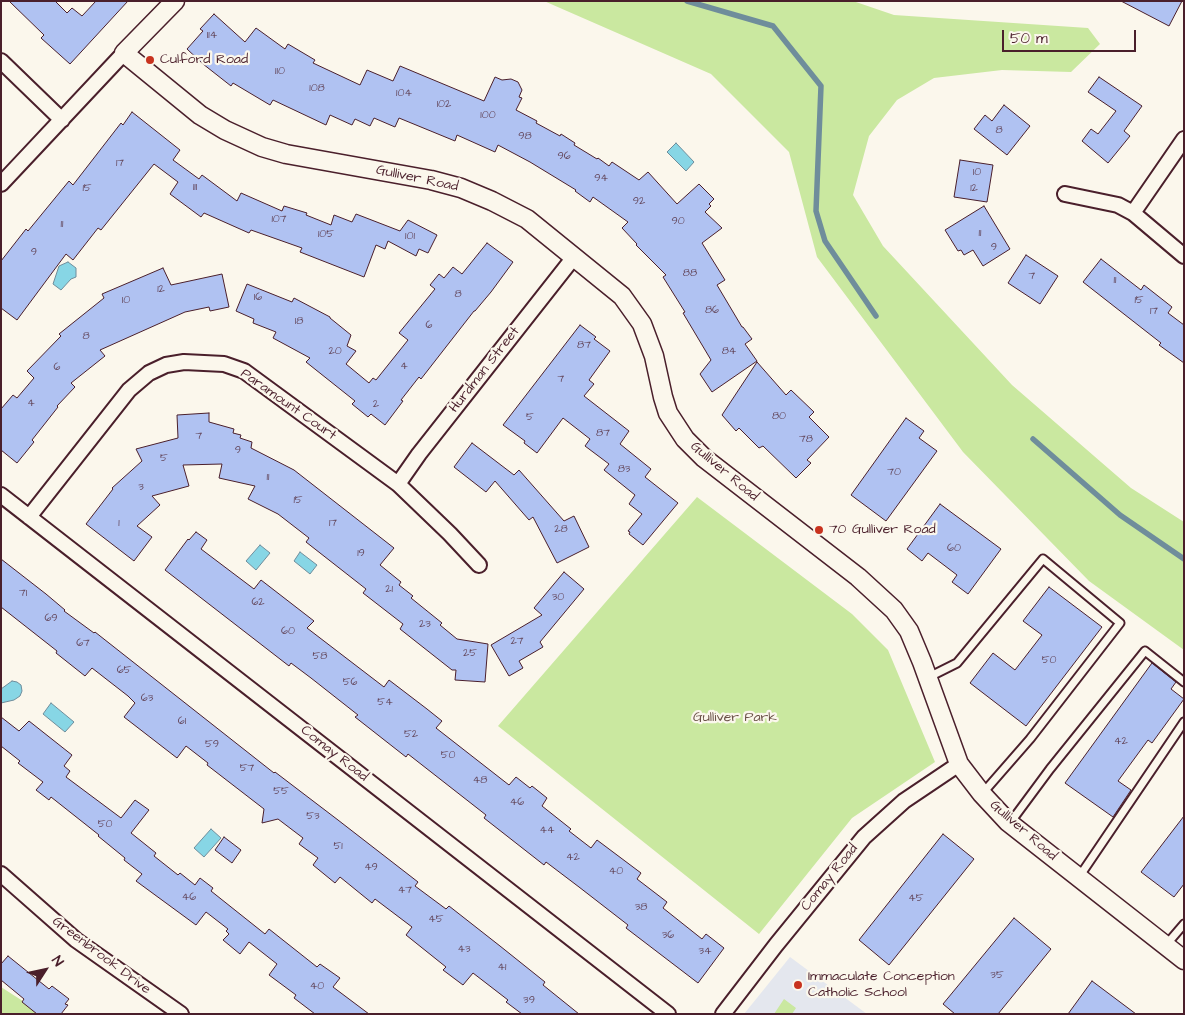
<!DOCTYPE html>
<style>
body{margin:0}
#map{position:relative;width:1185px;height:1015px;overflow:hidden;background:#fbf7ec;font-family:"Architects Daughter",sans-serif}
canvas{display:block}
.frame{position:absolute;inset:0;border:2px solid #4a1f2b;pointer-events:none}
.north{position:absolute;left:20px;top:945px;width:50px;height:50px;-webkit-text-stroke:4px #fbf7ec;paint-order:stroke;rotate:55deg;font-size:14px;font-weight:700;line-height:20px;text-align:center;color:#4a1f2b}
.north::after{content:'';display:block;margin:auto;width:18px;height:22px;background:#4a1f2b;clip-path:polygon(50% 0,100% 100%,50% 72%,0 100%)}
.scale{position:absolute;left:1002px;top:30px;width:134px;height:22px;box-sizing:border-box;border:2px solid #4a1f2b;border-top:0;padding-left:6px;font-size:15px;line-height:18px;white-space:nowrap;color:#4a1f2b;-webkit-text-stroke:4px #fbf7ec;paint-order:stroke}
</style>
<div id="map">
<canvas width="1185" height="1015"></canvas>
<div class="frame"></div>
<div class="north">N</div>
<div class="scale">50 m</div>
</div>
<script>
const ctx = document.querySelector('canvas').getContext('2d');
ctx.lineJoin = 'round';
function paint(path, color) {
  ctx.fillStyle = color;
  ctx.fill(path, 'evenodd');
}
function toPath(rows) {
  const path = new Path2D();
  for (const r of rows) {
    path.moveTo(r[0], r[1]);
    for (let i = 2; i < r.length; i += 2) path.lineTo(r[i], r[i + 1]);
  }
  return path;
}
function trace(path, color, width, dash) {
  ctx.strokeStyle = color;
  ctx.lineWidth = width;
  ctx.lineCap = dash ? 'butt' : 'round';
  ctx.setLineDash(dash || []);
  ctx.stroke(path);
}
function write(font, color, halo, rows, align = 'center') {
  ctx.font = font + ' "Architects Daughter",sans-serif';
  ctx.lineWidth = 4.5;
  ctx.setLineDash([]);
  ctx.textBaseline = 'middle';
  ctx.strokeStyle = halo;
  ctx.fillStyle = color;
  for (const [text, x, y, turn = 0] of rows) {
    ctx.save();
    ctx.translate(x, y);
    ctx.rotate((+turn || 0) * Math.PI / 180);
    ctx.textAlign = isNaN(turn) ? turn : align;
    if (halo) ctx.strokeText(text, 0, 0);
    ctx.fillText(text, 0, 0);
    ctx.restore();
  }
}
const built = toPath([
 [790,957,867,1014,744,1014]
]);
const green = toPath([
 [544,1,853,1,894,15,1088,28,1100,44,1071,72,1002,70,934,78,897,100,869,136,853,195,883,246,1012,385,1131,488,1184,522,1184,650,1089,581,963,452,817,257,789,152,711,74],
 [697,497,852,614,888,650,935,762,852,818,759,934,498,726],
 [1,987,43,1014,1,1014],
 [784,999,796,1008,792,1014,774,1014]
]);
const water = toPath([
 [676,143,694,162,686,171,667,152,676,143],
 [68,262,76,268,76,277,71,279,61,290,53,284,59,266,68,262],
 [260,545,270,553,256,570,246,561,260,545],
 [300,552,317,565,310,574,294,561,300,552],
 [12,681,17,682,21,685,22,691,20,696,14,700,1,703,1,689,12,681],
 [51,703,74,722,65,732,43,714,51,703],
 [211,829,221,838,204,857,194,848,211,829]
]);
const stream = toPath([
 [687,1,773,26,821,86,816,211,825,241,876,316],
 [1033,439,1120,515,1184,559]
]);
const building = toPath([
 [9,1,55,1,67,13,72,8,82,16,96,1,128,1,70,64,41,38,44,35,9,1],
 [1121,1,1182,1,1169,26,1121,1],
 [214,14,245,42,256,28,285,49,288,44,315,60,313,63,360,85,367,70,393,81,400,66,484,101,495,77,502,80,511,79,518,82,522,90,519,97,522,98,516,110,537,121,536,123,560,136,561,134,575,143,574,145,597,159,598,158,609,166,612,162,639,180,648,172,677,204,699,184,714,199,709,204,711,206,705,212,722,228,702,243,725,280,717,285,742,327,743,327,752,339,745,344,757,361,712,392,700,374,711,360,683,313,685,312,663,277,666,275,636,245,637,244,622,228,628,222,593,197,590,202,575,191,576,190,530,162,498,145,495,152,457,135,455,141,399,118,395,127,374,118,370,126,355,119,352,125,330,115,326,125,273,100,270,105,233,83,231,86,203,64,187,49,203,31,200,29,214,14],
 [1099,77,1142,106,1124,131,1130,136,1108,163,1082,141,1091,129,1098,134,1116,111,1088,92,1099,77],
 [1004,105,1030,126,1007,155,974,129,985,115,992,121,1004,105],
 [132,112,180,150,173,160,199,179,202,175,237,201,241,193,282,211,284,206,307,213,306,215,331,225,334,215,352,222,356,214,400,231,408,220,437,235,428,253,419,249,416,256,388,241,385,249,376,245,364,277,300,252,302,248,251,230,249,233,204,213,201,217,170,194,178,182,154,164,101,230,98,228,73,260,66,254,17,320,1,308,1,261,26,229,28,231,69,181,73,185,121,123,123,125,132,112],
 [960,160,993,165,987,202,954,197,960,160],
 [984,206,1010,249,983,266,973,250,964,255,961,250,958,251,945,230,984,206],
 [487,243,513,262,491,292,475,311,474,311,421,379,419,377,401,400,403,401,385,425,371,414,368,417,352,404,355,401,306,362,310,358,273,338,276,332,253,323,254,319,236,311,247,284,292,302,294,298,330,317,330,318,351,335,347,346,356,351,346,364,369,383,373,378,376,380,408,340,399,333,435,289,430,285,439,274,444,278,453,267,462,274,487,243],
 [1026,255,1058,276,1040,304,1008,283,1026,255],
 [1101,259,1141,290,1144,285,1172,307,1168,313,1184,325,1184,363,1159,345,1161,343,1083,282,1101,259],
 [163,268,171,285,222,274,229,307,210,311,209,307,185,312,100,350,105,356,71,383,75,387,57,406,58,407,32,440,34,442,17,463,1,450,1,409,13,395,17,398,34,378,27,371,61,336,59,334,104,298,102,294,163,268],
 [580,325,596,337,594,339,610,351,589,380,594,384,584,396,629,431,620,444,651,469,645,477,678,503,643,545,629,534,630,532,628,531,642,514,629,504,635,495,604,470,609,464,585,446,590,439,563,418,537,453,524,443,525,441,503,425,580,325],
 [757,362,786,395,791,390,814,412,809,417,829,437,807,460,811,463,796,478,763,446,759,448,739,428,736,431,722,415,757,362],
 [209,413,209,422,234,429,233,433,241,435,240,438,252,442,251,448,294,470,394,548,380,565,401,582,399,585,413,596,411,598,442,623,440,625,457,639,488,644,485,682,455,680,456,670,452,670,400,629,403,624,363,593,366,589,306,542,309,538,278,514,248,499,255,486,219,478,222,464,183,465,189,486,152,496,160,505,137,526,152,537,134,561,86,524,113,489,112,488,142,461,136,449,178,438,177,415,209,413],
 [906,418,924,431,919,438,937,451,886,521,851,495,906,418],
 [472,443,514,475,519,470,564,521,574,516,589,547,557,563,533,517,529,520,495,481,486,492,454,467,472,443],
 [940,504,1001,549,968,594,952,582,957,575,928,553,922,561,907,549,940,504],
 [196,532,207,540,201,549,254,589,261,580,314,621,307,628,384,687,389,680,427,709,442,721,436,728,509,785,516,777,530,788,532,786,547,798,542,806,571,829,569,831,591,848,597,840,641,873,637,879,667,902,663,908,702,939,706,934,724,948,698,983,626,928,628,925,579,887,546,862,544,865,484,818,486,815,408,754,406,757,355,717,358,715,311,678,291,663,289,666,165,570,188,539,189,540,196,532],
 [1,559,46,594,65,610,64,611,94,633,95,632,274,773,275,772,338,820,418,882,415,886,446,909,449,906,500,946,545,982,543,985,579,1014,522,1014,506,1002,508,1000,473,973,463,985,443,970,446,967,406,935,412,927,375,899,372,903,340,877,335,883,313,865,318,858,299,844,303,838,278,819,262,823,264,809,207,765,208,763,186,746,177,758,124,717,135,703,128,696,92,668,85,676,56,653,57,651,1,607,1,559],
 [564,572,584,589,540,642,543,647,519,661,523,668,509,676,491,645,542,615,534,608,564,572],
 [1049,587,1102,627,1026,726,970,683,993,653,1015,670,1042,635,1023,621,1049,587],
 [1152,663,1176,682,1171,689,1184,699,1152,743,1148,740,1118,781,1131,790,1113,817,1065,783,1152,663],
 [1,717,19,731,29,721,72,755,64,766,70,771,66,777,121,818,135,800,149,810,131,833,156,853,154,856,178,875,180,873,195,885,200,878,213,888,211,891,265,934,269,929,317,967,320,964,340,978,333,987,369,1014,315,1014,294,998,296,995,269,975,277,964,249,942,240,954,223,940,229,934,226,931,228,929,206,912,196,925,136,881,142,874,124,860,125,858,98,836,99,835,51,797,49,800,36,790,43,782,18,763,20,761,1,746,1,717],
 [1184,816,1184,884,1174,897,1141,872,1184,816],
 [943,834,974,859,889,965,859,940,943,834],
 [224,837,241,850,232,863,215,850,224,837],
 [1014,918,1051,949,998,1014,955,1014,943,1004,1014,918],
 [8,956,49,989,52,986,69,999,65,1004,68,1005,61,1014,37,1014,22,1002,24,999,1,980,1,964,8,956],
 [1092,981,1136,1014,1068,1014,1092,981]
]);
const service = toPath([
 [929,677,957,663,1043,559,1120,623,1030,739,982,794],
 [1010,823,1050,769,1145,651,1184,682],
 [1079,877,1184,722],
 [1166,945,1184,924]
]);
const minor = toPath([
 [1,61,62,120],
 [1,184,124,53],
 [1065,194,1118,205,1133,213,1184,256],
 [1133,213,1184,139],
 [398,484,419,454,574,257],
 [1,495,668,1014],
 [29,517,129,390,149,373,166,365,184,362,224,364,244,371,398,484,450,534,479,565],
 [1,874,76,940,181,1014],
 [723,1014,776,945,864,837,904,801,959,764]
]);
const tertiary = toPath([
 [175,1,124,53,200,115,225,130,262,147,286,154,431,180,461,188,492,201,527,219,622,296,642,324,654,356,663,397,668,413,685,439,704,458,858,577,894,610,909,631,922,662,959,764,982,794,1008,822,1184,960]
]);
const markers = [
 [150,60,5,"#c8321e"],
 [819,530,5,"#c8321e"],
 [798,985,5,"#c8321e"]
];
const numberNames = [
 ["114",212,36],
 ["110",280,72],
 ["108",317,89],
 ["104",404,94],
 ["102",444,105],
 ["100",488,116],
 ["8",999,131],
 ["98",525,137],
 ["96",564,157],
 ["17",120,164],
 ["10",977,173],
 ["94",601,179],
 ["111",195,188],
 ["15",87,189],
 ["12",974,189],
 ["92",639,202],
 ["107",279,220],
 ["90",678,222],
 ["11",62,225],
 ["11",980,234],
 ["105",326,235],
 ["101",410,237],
 ["9",994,248],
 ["9",34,253],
 ["88",690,274],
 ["7",1032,277],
 ["11",1115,281],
 ["12",161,290],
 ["8",458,295],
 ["16",258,298],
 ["10",126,301],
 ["15",1139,301],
 ["86",712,311],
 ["17",1154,312],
 ["18",299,322],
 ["6",429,326],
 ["8",86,337],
 ["87",584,346],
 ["20",335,352],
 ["84",729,352],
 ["4",404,367],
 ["6",57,368],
 ["7",561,380],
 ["4",31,404],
 ["2",376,405],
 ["80",779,417],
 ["5",530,418],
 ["87",603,434],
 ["7",199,437],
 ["78",806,440],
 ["9",238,451],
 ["5",164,459],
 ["83",624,470],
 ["70",894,473],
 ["11",268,478],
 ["3",141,488],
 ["15",298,501],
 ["1",119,524],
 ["17",333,524],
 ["28",561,530],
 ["60",954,549],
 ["19",361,554],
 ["21",389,590],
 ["71",23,594],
 ["30",558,598],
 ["62",258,603],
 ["69",51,619],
 ["23",425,625],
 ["60",288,632],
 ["27",517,642],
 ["67",83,644],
 ["25",470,654],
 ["58",320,657],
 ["50",1049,661],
 ["65",124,671],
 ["56",350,683],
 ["63",147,699],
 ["54",385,703],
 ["61",182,722],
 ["52",411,735],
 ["42",1121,742],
 ["59",212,745],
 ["50",448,756],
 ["57",247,769],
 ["48",480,781],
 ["55",281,792],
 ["46",517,803],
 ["53",313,817],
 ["50",105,825],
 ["44",547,831],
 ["51",338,847],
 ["42",573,858],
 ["49",371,868],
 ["40",616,872],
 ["47",405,891],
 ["46",189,898],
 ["45",916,899],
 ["38",641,908],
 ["45",436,920],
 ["36",668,936],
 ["43",464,950],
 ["34",705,952],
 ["41",502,968],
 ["35",997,976],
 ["40",317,987],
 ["39",529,1001]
];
const poiNames = [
 ["Culford Road",160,60],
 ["70 Gulliver Road",829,530],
 ["Immaculate Conception",808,977],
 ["Catholic School",808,993]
];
const streetNames = [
 ["Gulliver Road",417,179,12],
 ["Hurdman Street",485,370,-52],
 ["Paramount Court",288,405,35],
 ["Gulliver Road",724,472,40],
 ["Comay Road",334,754,38],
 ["Gulliver Road",1023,831,41],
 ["Comay Road",830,878,-51],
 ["Greenbrook Drive",101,956,37]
];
const parkNames = [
 ["Gulliver Park",735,718]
];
paint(built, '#e4e7ee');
paint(green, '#cae8a0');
paint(water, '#87d6e5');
trace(water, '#6f8d9b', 1);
trace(stream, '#6f8d9b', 5.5);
paint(building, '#b0c2f2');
trace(building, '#4a1f2b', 1);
trace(service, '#4a1f2b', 11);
trace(minor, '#4a1f2b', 18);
trace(tertiary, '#4a1f2b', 21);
trace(service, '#fbf7ec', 7);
trace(minor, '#fbf7ec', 14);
trace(tertiary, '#fbf7ec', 18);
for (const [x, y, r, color] of markers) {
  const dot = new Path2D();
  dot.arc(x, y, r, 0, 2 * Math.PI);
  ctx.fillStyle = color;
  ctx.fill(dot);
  trace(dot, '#fbf7ec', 2);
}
write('11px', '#64485d', null, numberNames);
write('14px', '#4a1f2b', '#fbf7ec', poiNames, 'left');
write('14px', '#4a1f2b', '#fbf7ec', streetNames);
write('14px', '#6a5148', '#fbf7ec', parkNames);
</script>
